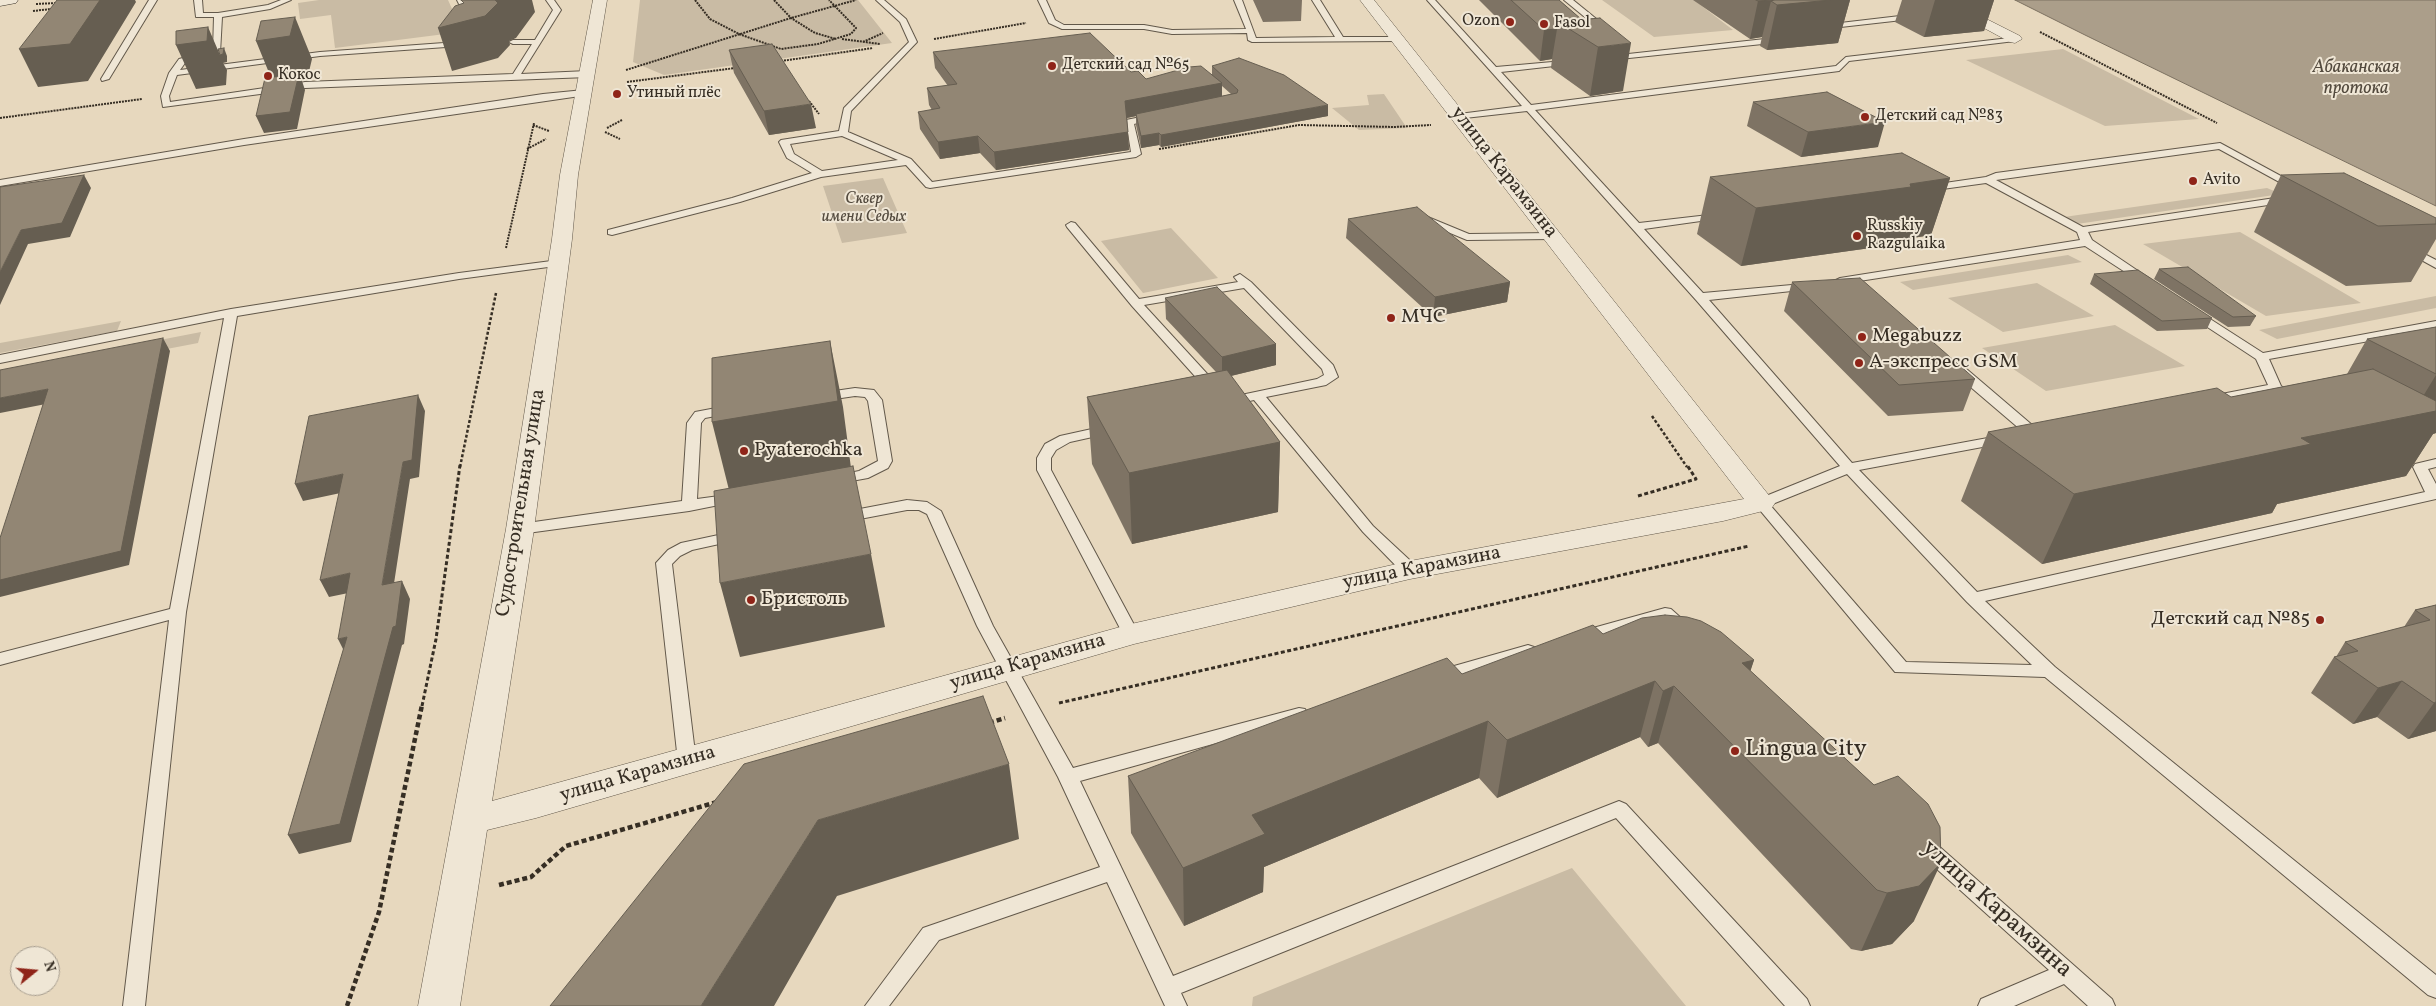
<!DOCTYPE html>
<meta charset="utf-8">
<style>
body{margin:0}
#map{position:relative;width:2436px;height:1006px;overflow:hidden;background:#e7d8be;font-family:Vollkorn,serif}
canvas{display:block}
.north{position:absolute;left:10px;top:946px;width:50px;height:50px;box-sizing:border-box;background:#efe6d5;border:1px solid #a59c8e;border-radius:50%;rotate:73deg;font-size:14px;font-weight:700;line-height:20px;text-align:center;color:#362e24}
.north::after{content:'';display:block;margin:auto;width:18px;height:22px;background:#8f2418;clip-path:polygon(50% 0,100% 100%,50% 72%,0 100%)}
</style>
<div id="map">
<canvas width="2436" height="1006"></canvas>
<div class="north">N</div>
</div>
<script>
const ctx = document.querySelector('canvas').getContext('2d');
ctx.lineJoin = 'round';
function paint(path, color) {
  ctx.fillStyle = color;
  ctx.fill(path, 'evenodd');
}
function toPath(rows) {
  const path = new Path2D();
  for (const r of rows) {
    path.moveTo(r[0], r[1]);
    for (let i = 2; i < r.length; i += 2) path.lineTo(r[i], r[i + 1]);
  }
  return path;
}
function trace(path, color, width, dash) {
  ctx.strokeStyle = color;
  ctx.lineWidth = width;
  ctx.lineCap = dash ? 'butt' : 'round';
  ctx.setLineDash(dash || []);
  ctx.stroke(path);
}
function write(font, color, halo, rows, align = 'center') {
  ctx.font = font + ' Vollkorn,serif';
  ctx.lineWidth = 4;
  ctx.setLineDash([]);
  ctx.textBaseline = 'middle';
  ctx.strokeStyle = halo;
  ctx.fillStyle = color;
  for (const [text, x, y, turn = 0] of rows) {
    ctx.save();
    ctx.translate(x, y);
    ctx.rotate((+turn || 0) * Math.PI / 180);
    ctx.textAlign = isNaN(turn) ? turn : align;
    if (halo) ctx.strokeText(text, 0, 0);
    ctx.fillText(text, 0, 0);
    ctx.restore();
  }
}
const green = toPath([
 [319,0,448,0,458,22,445,34,335,48,331,15,300,19,298,3],
 [640,0,858,0,892,43,664,75,633,62],
 [1602,0,1694,0,1733,30,1654,37],
 [2063,49,2199,119,2105,126,1966,60],
 [1384,94,1407,128,1359,130,1332,108,1369,105,1367,95],
 [883,178,907,233,842,243,823,186],
 [2267,188,2281,194,2077,224,2064,217],
 [1171,228,1218,278,1143,293,1101,241],
 [2240,232,2361,303,2266,316,2143,244],
 [2068,255,2082,262,1913,290,1900,282],
 [2037,283,2094,316,2003,332,1948,298],
 [2436,296,2436,308,2277,339,2259,330],
 [121,321,117,331,0,353,0,343],
 [2115,325,2185,366,2046,391,1982,348],
 [201,332,198,343,0,381,0,371],
 [1572,868,1686,1006,1252,1006,1253,997]
]);
const water = toPath([
 [2015,0,2436,0,2436,206,2085,35,2015,0]
]);
const pathFar3 = toPath([
 [695,0,710,19,739,34,781,49,818,44,851,34,856,28,829,0],
 [774,0,791,18,815,33,836,39],
 [36,4,57,3],
 [33,11,51,9],
 [2040,32,2217,123],
 [842,39,880,44],
 [934,39,1026,23],
 [863,42,883,33],
 [781,61,873,48],
 [626,70,791,18,856,0],
 [627,82,735,68],
 [809,101,819,114],
 [0,118,142,99],
 [533,125,549,131],
 [607,128,622,120],
 [605,132,620,139],
 [527,149,546,139],
 [1159,149,1299,125,1394,127,1431,125],
 [506,248,534,123]
]);
const pathFar2 = toPath([
 [1652,416,1687,467],
 [460,467,496,293]
]);
const pathFar1 = toPath([
 [1638,496,1696,479,1687,465],
 [1059,703,1749,546],
 [422,706,436,639,460,465]
]);
const path = toPath([
 [989,723,1005,718],
 [499,885,531,877,566,846,717,802],
 [347,1006,379,912,422,705]
]);
const service = toPath([
 [149,0,157,0,109,79,102,81,101,79,149,0],
 [194,0,202,0,203,13,218,13,268,5,281,0,291,0,270,9,222,17,220,53,185,63,180,70,320,52,444,43,467,20,457,0,465,0,475,20,446,47,320,56,177,75,169,96,170,102,305,82,513,74,532,44,513,44,509,42,513,40,535,40,553,10,546,0,554,0,561,10,521,74,588,71,592,74,588,77,305,88,163,107,161,96,169,73,179,59,213,50,214,17,196,17,194,0],
 [876,0,884,0,906,19,917,42,851,111,848,132,911,159,932,182,1131,152,1126,120,1156,114,1161,117,1134,124,1141,154,1136,157,930,188,926,187,906,165,821,177,740,202,612,235,608,234,608,230,732,198,812,173,787,158,779,142,781,140,839,131,844,108,909,42,900,22,876,0],
 [842,136,898,160,822,171,794,154,790,144,842,136],
 [1038,0,1046,0,1055,20,1064,25,1144,25,1172,30,1246,29,1234,0,1242,0,1256,38,1335,37,1312,0,1320,0,1343,37,1399,37,1403,39,1399,41,1252,42,1248,40,1247,33,1172,34,1144,29,1062,29,1049,23,1038,0],
 [1427,0,1435,0,1496,67,1575,60,1576,62,1572,64,1501,72,1531,105,1836,66,1846,57,2018,37,2019,39,2015,41,1849,61,1839,71,1535,110,1639,223,1726,213,1726,217,1722,218,1644,229,1703,293,1814,283,1816,285,1814,287,1810,289,1709,300,1852,463,2004,435,2009,436,2011,439,2009,442,2004,443,1859,470,1977,592,2425,492,2413,467,2415,464,2436,459,2436,467,2428,469,2436,484,2436,499,1985,601,2055,667,2436,975,2436,998,2428,995,2045,677,1895,672,1754,503,1756,500,1840,466,1696,300,1527,111,1456,119,1456,115,1459,114,1522,106,1427,0],
 [1847,474,1967,602,2032,665,1906,662,1770,505,1847,474],
 [1564,0,1573,0,1610,30,1603,32,1564,0],
 [1917,14,1921,16,1920,18,1823,29,1819,27,1823,25,1917,14],
 [1766,29,1773,33,1772,43,1610,60,1606,58,1610,56,1765,39,1765,34,1762,31,1766,29],
 [584,90,588,93,587,95,244,145,0,186,0,180,244,139,543,94,584,90],
 [2220,143,2303,188,2298,191,2294,190,2219,149,1996,180,2083,227,2288,196,2293,199,2288,202,2088,232,2092,240,2150,279,2150,283,2142,283,2085,246,1840,284,1834,281,1840,278,2080,240,2077,232,1986,183,1928,191,1923,188,1924,186,1986,177,1996,173,2220,143],
 [1423,215,1469,234,1552,233,1557,236,1552,239,1467,240,1419,220,1419,216,1423,215],
 [1071,222,1075,223,1139,299,1238,282,1234,277,1240,274,1251,282,1333,365,1338,377,1326,385,1266,397,1373,526,1416,566,1418,570,1416,574,1404,574,1363,532,1254,400,1227,406,1220,402,1222,399,1317,379,1324,375,1322,369,1244,288,1144,305,1222,390,1215,394,1210,393,1132,306,1067,227,1066,225,1071,222],
 [2409,246,2436,260,2436,268,2405,251,2403,249,2409,246],
 [559,260,565,263,563,265,459,279,237,316,186,612,145,1006,123,1006,169,620,0,665,0,653,170,609,224,318,0,363,0,355,231,309,459,273,559,260],
 [2193,308,2263,353,2436,321,2436,329,2269,359,2281,386,2291,392,2289,395,2284,396,2274,392,2211,404,2206,403,2204,400,2206,397,2268,385,2256,359,2189,315,2187,312,2193,308],
 [1958,365,1963,366,2038,430,2040,433,2038,436,2028,436,1953,372,1952,369,1958,365],
 [855,388,874,390,882,400,892,461,888,468,868,478,835,484,828,480,830,477,859,471,878,461,868,401,865,397,855,396,821,401,814,397,821,393,855,388],
 [732,405,737,406,739,409,737,412,705,418,701,423,697,499,734,494,739,495,741,498,739,501,689,511,520,534,512,529,520,524,682,501,687,423,695,412,732,405],
 [1110,425,1117,429,1115,432,1070,442,1056,450,1051,458,1051,470,1139,634,1137,638,1131,640,1125,638,1123,634,1037,470,1037,458,1045,444,1060,436,1110,425],
 [907,500,927,502,941,511,993,626,1073,768,1299,708,1305,709,1308,714,1305,719,1299,720,1080,781,1173,976,1619,801,1626,804,1807,999,1810,1006,1785,1006,1616,818,1181,993,1187,1006,1165,1006,1107,882,939,940,889,1006,865,1006,923,928,1100,867,1058,777,977,626,927,514,919,510,907,510,844,522,836,517,844,512,907,500],
 [737,531,742,533,745,536,742,539,692,550,680,556,672,564,696,761,694,766,687,768,680,766,678,761,656,563,668,550,681,543,737,531],
 [1665,608,1671,609,1690,626,1692,630,1690,634,1678,634,1662,619,1581,643,1575,641,1572,637,1575,633,1665,608],
 [1528,645,1534,647,1537,651,1534,655,1439,682,1433,680,1430,676,1433,672,1528,645],
 [1926,839,1933,841,2112,999,2115,1006,2088,1006,2064,984,2014,1006,1978,1006,1981,999,2049,970,1919,853,1916,847,1919,841,1926,839]
]);
const minor = toPath([
 [593,0,607,0,578,175,572,239,534,529,492,801,1131,624,1410,561,1744,499,1360,0,1374,0,1775,503,1771,509,1723,521,1410,579,1134,644,536,818,487,830,460,1006,418,1006,506,529,552,239,560,175,593,0],
 [1932,0,1949,0,2020,36,2022,39,2015,43,2010,42,1932,0]
]);
const secondary = toPath([
 [0,0,18,0,16,3,0,6,0,0]
]);
const wall = toPath([
 [1253,0,1302,0,1301,21,1263,22],
 [1479,0,1559,0,1581,19,1600,18,1623,91,1590,96,1551,68,1552,59,1540,61],
 [1693,0,1850,0,1838,43,1767,50,1760,46,1762,37,1750,39],
 [1902,0,1994,0,1984,31,1924,37,1895,22],
 [729,50,816,128,769,135,734,73],
 [933,52,1131,72,1146,79,1212,75,1212,66,1328,116,1161,147,1159,145,1141,148,1136,125,1136,116,1127,118,1129,150,996,170,980,153,940,159,920,129,918,112,932,110,929,105,927,88,948,86,935,68],
 [1222,86,1231,94,1222,96],
 [1753,102,1878,147,1801,157,1747,126],
 [2281,175,2436,218,2436,239,2411,282,2346,286,2254,232],
 [1710,177,1950,178,1931,235,1894,241,1892,245,1741,266,1697,234],
 [1348,219,1510,282,1507,302,1433,317,1346,238],
 [2159,269,2256,316,2250,326,2228,327,2154,279],
 [2094,274,2212,318,2207,329,2157,331,2090,284],
 [1792,282,1975,379,1963,411,1888,416,1784,311],
 [1165,298,1276,344,1276,365,1231,376,1280,442,1278,512,1132,544,1092,464,1087,397,1216,372,1166,319],
 [2436,327,2436,433,2433,434,2406,476,2277,504,2272,513,2042,564,1961,501,1988,432,2231,397,2347,374,2367,339],
 [2436,605,2436,731,2408,739,2377,717,2353,724,2311,693,2334,657,2336,657,2345,642,2404,627,2415,610],
 [1603,634,1754,660,1750,671,1874,785,1914,921,1892,944,1861,951,1851,949,1658,743,1648,747,1640,737,1497,798,1479,778,1264,867,1263,892,1184,926,1131,833,1128,776,1462,674]
]);
const shadedWall = toPath([
 [100,0,135,0,136,2,88,81,38,87,19,49],
 [495,0,532,0,535,12,516,38,509,41,510,45,498,58,452,71,438,28],
 [1778,0,1850,0,1838,43,1767,50],
 [1935,0,1994,0,1984,31,1924,37],
 [1758,1,1771,1,1762,37,1750,39],
 [295,17,312,59,307,80,302,81,305,90,297,129,264,133,256,116,274,85,256,41],
 [208,27,220,55,224,48,227,56,227,62,223,63,227,70,226,85,196,89,176,45],
 [1557,29,1552,59,1540,61,1544,30],
 [1631,43,1623,91,1590,96,1598,47],
 [1222,83,1222,100,1126,118,1125,101],
 [811,104,816,128,769,135,764,111],
 [1328,105,1328,116,1161,147,1161,135],
 [1885,122,1878,147,1801,157,1808,132],
 [1128,132,1129,150,996,170,994,152],
 [1159,133,1159,145,1141,148,1141,136],
 [978,136,980,153,940,159,938,142],
 [84,175,91,188,70,237,28,244,0,305,0,272,21,230],
 [1950,178,1931,235,1894,241,1892,245,1741,266,1756,208,1910,184],
 [1510,282,1507,302,1433,317,1435,297],
 [163,338,170,351,129,565,0,597,0,580],
 [830,341,843,407,851,468,729,490,712,422],
 [1276,344,1276,365,1222,378,1222,357],
 [2436,375,2436,433,2433,434,2406,476,2277,504,2272,513,2042,564,2074,494,2301,438,2411,416],
 [48,389,56,402,0,413,0,398],
 [418,395,425,411,419,477,410,479,391,603,382,585,403,462],
 [1280,442,1278,512,1132,544,1129,473],
 [343,474,350,491,303,501,295,484],
 [871,554,885,627,740,657,720,583],
 [350,573,358,591,329,597,320,580],
 [402,581,410,599,404,644,402,645,351,842,299,854,288,835],
 [347,637,347,657,338,639],
 [1754,660,1736,716,1742,663],
 [1655,681,1640,737,1497,798,1507,740],
 [2402,681,2377,717,2353,724,2378,688],
 [1674,686,1658,743,1648,747,1663,691],
 [2436,702,2436,731,2408,739,2434,703],
 [1488,721,1479,778,1264,867,1263,892,1184,926,1183,868,1252,815],
 [1009,764,1019,839,837,896,774,1006,701,1006,818,820],
 [1941,863,1914,921,1892,944,1861,951,1887,893]
]);
const building = toPath([
 [57,0,100,0,70,44,19,49,57,0],
 [461,0,495,0,498,3,485,16,438,28,455,6,464,3,461,0],
 [1511,0,1559,0,1581,19,1558,22,1557,29,1544,30,1511,0],
 [1756,0,1772,0,1758,1,1756,0],
 [1774,0,1831,0,1777,5,1771,1,1774,0],
 [295,17,290,36,256,41,261,21,295,17],
 [1600,18,1631,43,1598,47,1558,22,1600,18],
 [208,27,207,41,176,45,176,31,208,27],
 [1090,33,1131,72,1138,71,1146,79,1189,67,1201,66,1222,83,1125,101,1128,132,994,152,978,136,938,142,918,112,940,108,927,88,957,84,933,52,1090,33],
 [772,44,811,104,764,111,729,50,772,44],
 [224,48,223,54,220,55,218,49,224,48],
 [1239,58,1284,75,1328,105,1161,135,1159,133,1141,136,1136,114,1237,93,1238,90,1212,66,1239,58],
 [299,74,290,112,256,116,265,78,299,74],
 [1827,92,1885,122,1808,132,1753,102,1827,92],
 [1902,153,1950,178,1910,184,1911,187,1756,208,1710,177,1902,153],
 [2344,173,2436,218,2436,224,2378,226,2281,175,2344,173],
 [84,175,62,223,21,230,0,272,0,187,84,175],
 [1417,207,1510,282,1435,297,1348,219,1417,207],
 [2188,267,2256,316,2233,317,2159,269,2188,267],
 [2138,270,2212,318,2162,321,2094,274,2138,270],
 [1860,278,1975,379,1899,385,1792,282,1860,278],
 [1217,287,1276,344,1222,357,1165,298,1217,287],
 [2436,327,2436,374,2367,339,2436,327],
 [163,338,121,551,0,580,0,538,48,389,0,398,0,370,163,338],
 [830,341,838,401,712,422,712,358,830,341],
 [2373,369,2436,401,2436,411,2301,438,2311,444,2074,494,1988,432,2217,388,2231,397,2373,369],
 [1227,370,1280,442,1129,473,1087,397,1227,370],
 [418,395,412,460,403,462,382,585,402,581,396,626,393,627,340,824,288,835,347,637,338,639,350,573,320,580,343,474,295,484,309,416,418,395],
 [853,466,871,554,720,583,714,491,853,466],
 [2436,605,2436,702,2434,703,2402,681,2378,688,2334,657,2358,651,2345,642,2430,620,2415,610,2436,605],
 [1665,615,1687,617,1701,621,1721,632,1754,660,1742,663,1874,785,1898,776,1928,804,1940,827,1941,863,1919,886,1887,893,1877,890,1674,686,1663,691,1655,681,1507,740,1488,721,1252,815,1265,834,1183,868,1128,776,1447,658,1462,674,1593,625,1603,634,1642,618,1665,615],
 [983,696,1009,764,818,820,701,1006,550,1006,744,764,983,696]
]);
const markers = [
 [1510,22,5,"#8f2418"],
 [1544,24,5,"#8f2418"],
 [1052,66,5,"#8f2418"],
 [268,76,5,"#8f2418"],
 [617,94,5,"#8f2418"],
 [1865,117,5,"#8f2418"],
 [2193,181,5,"#8f2418"],
 [1857,236,5,"#8f2418"],
 [1391,318,5,"#8f2418"],
 [1862,337,5,"#8f2418"],
 [1859,363,5,"#8f2418"],
 [744,451,5,"#8f2418"],
 [751,600,5,"#8f2418"],
 [2320,620,5,"#8f2418"],
 [1735,751,5,"#8f2418"]
];
const farPoinames = [
 ["Ozon",1500,22,"right"],
 ["Fasol",1554,24],
 ["Детский сад №65",1062,66],
 ["Кокос",278,76],
 ["Утиный плёс",627,94],
 ["Детский сад №83",1875,117],
 ["Avito",2203,181],
 ["Russkiy",1867,227],
 ["Razgulaika",1867,245]
];
const farParknames = [
 ["Сквер",864,200],
 ["имени Седых",864,218]
];
const farWaternames = [
 ["Абаканская",2356,69],
 ["протока",2356,90]
];
const streetNames = [
 ["улица Карамзина",1503,173,52],
 ["Судостроительная улица",522,503,-81],
 ["улица Карамзина",1422,569,-11],
 ["улица Карамзина",1028,663,-16],
 ["улица Карамзина",638,775,-16]
];
const poiNames = [
 ["МЧС",1401,318],
 ["Megabuzz",1872,337],
 ["А-экспресс GSM",1869,363],
 ["Pyaterochka",754,451],
 ["Бристоль",761,600],
 ["Детский сад №85",2310,620,"right"]
];
const nearPoinames = [
 ["Lingua City",1745,751]
];
const nearStreetnames = [
 ["улица Карамзина",1996,910,42]
];
paint(green, '#c9bba4');
paint(water, '#ab9e8a');
trace(water, '#7c7161', 1);
trace(service, '#62584a', 2);
trace(minor, '#62584a', 1);
trace(secondary, '#362e24', 1);
trace(pathFar3, '#362e24', 2, [2, 1]);
trace(pathFar2, '#362e24', 2.5, [3, 2]);
trace(pathFar1, '#362e24', 3, [4, 2.5]);
trace(path, '#362e24', 4.5, [5, 3]);
paint(service, '#efe6d5');
paint(minor, '#efe6d5');
paint(secondary, '#efe6d5');
paint(wall, '#7e7364');
paint(shadedWall, '#665e51');
paint(building, '#928674');
trace(building, '#665e51', 1);
for (const [x, y, r, color] of markers) {
  const dot = new Path2D();
  dot.arc(x, y, r, 0, 2 * Math.PI);
  ctx.fillStyle = color;
  ctx.fill(dot);
  trace(dot, '#efe6d5', 2);
}
write('16px', '#362e24', '#efe6d5', farPoinames, 'left');
write('italic 16px', '#534a3e', '#efe6d5', farParknames);
write('italic 18px', '#534a3e', '#efe6d5', farWaternames);
write('20px', '#362e24', '#efe6d5', streetNames);
write('20px', '#362e24', '#efe6d5', poiNames, 'left');
write('24px', '#362e24', '#efe6d5', nearPoinames, 'left');
write('24px', '#362e24', '#efe6d5', nearStreetnames);
</script>
